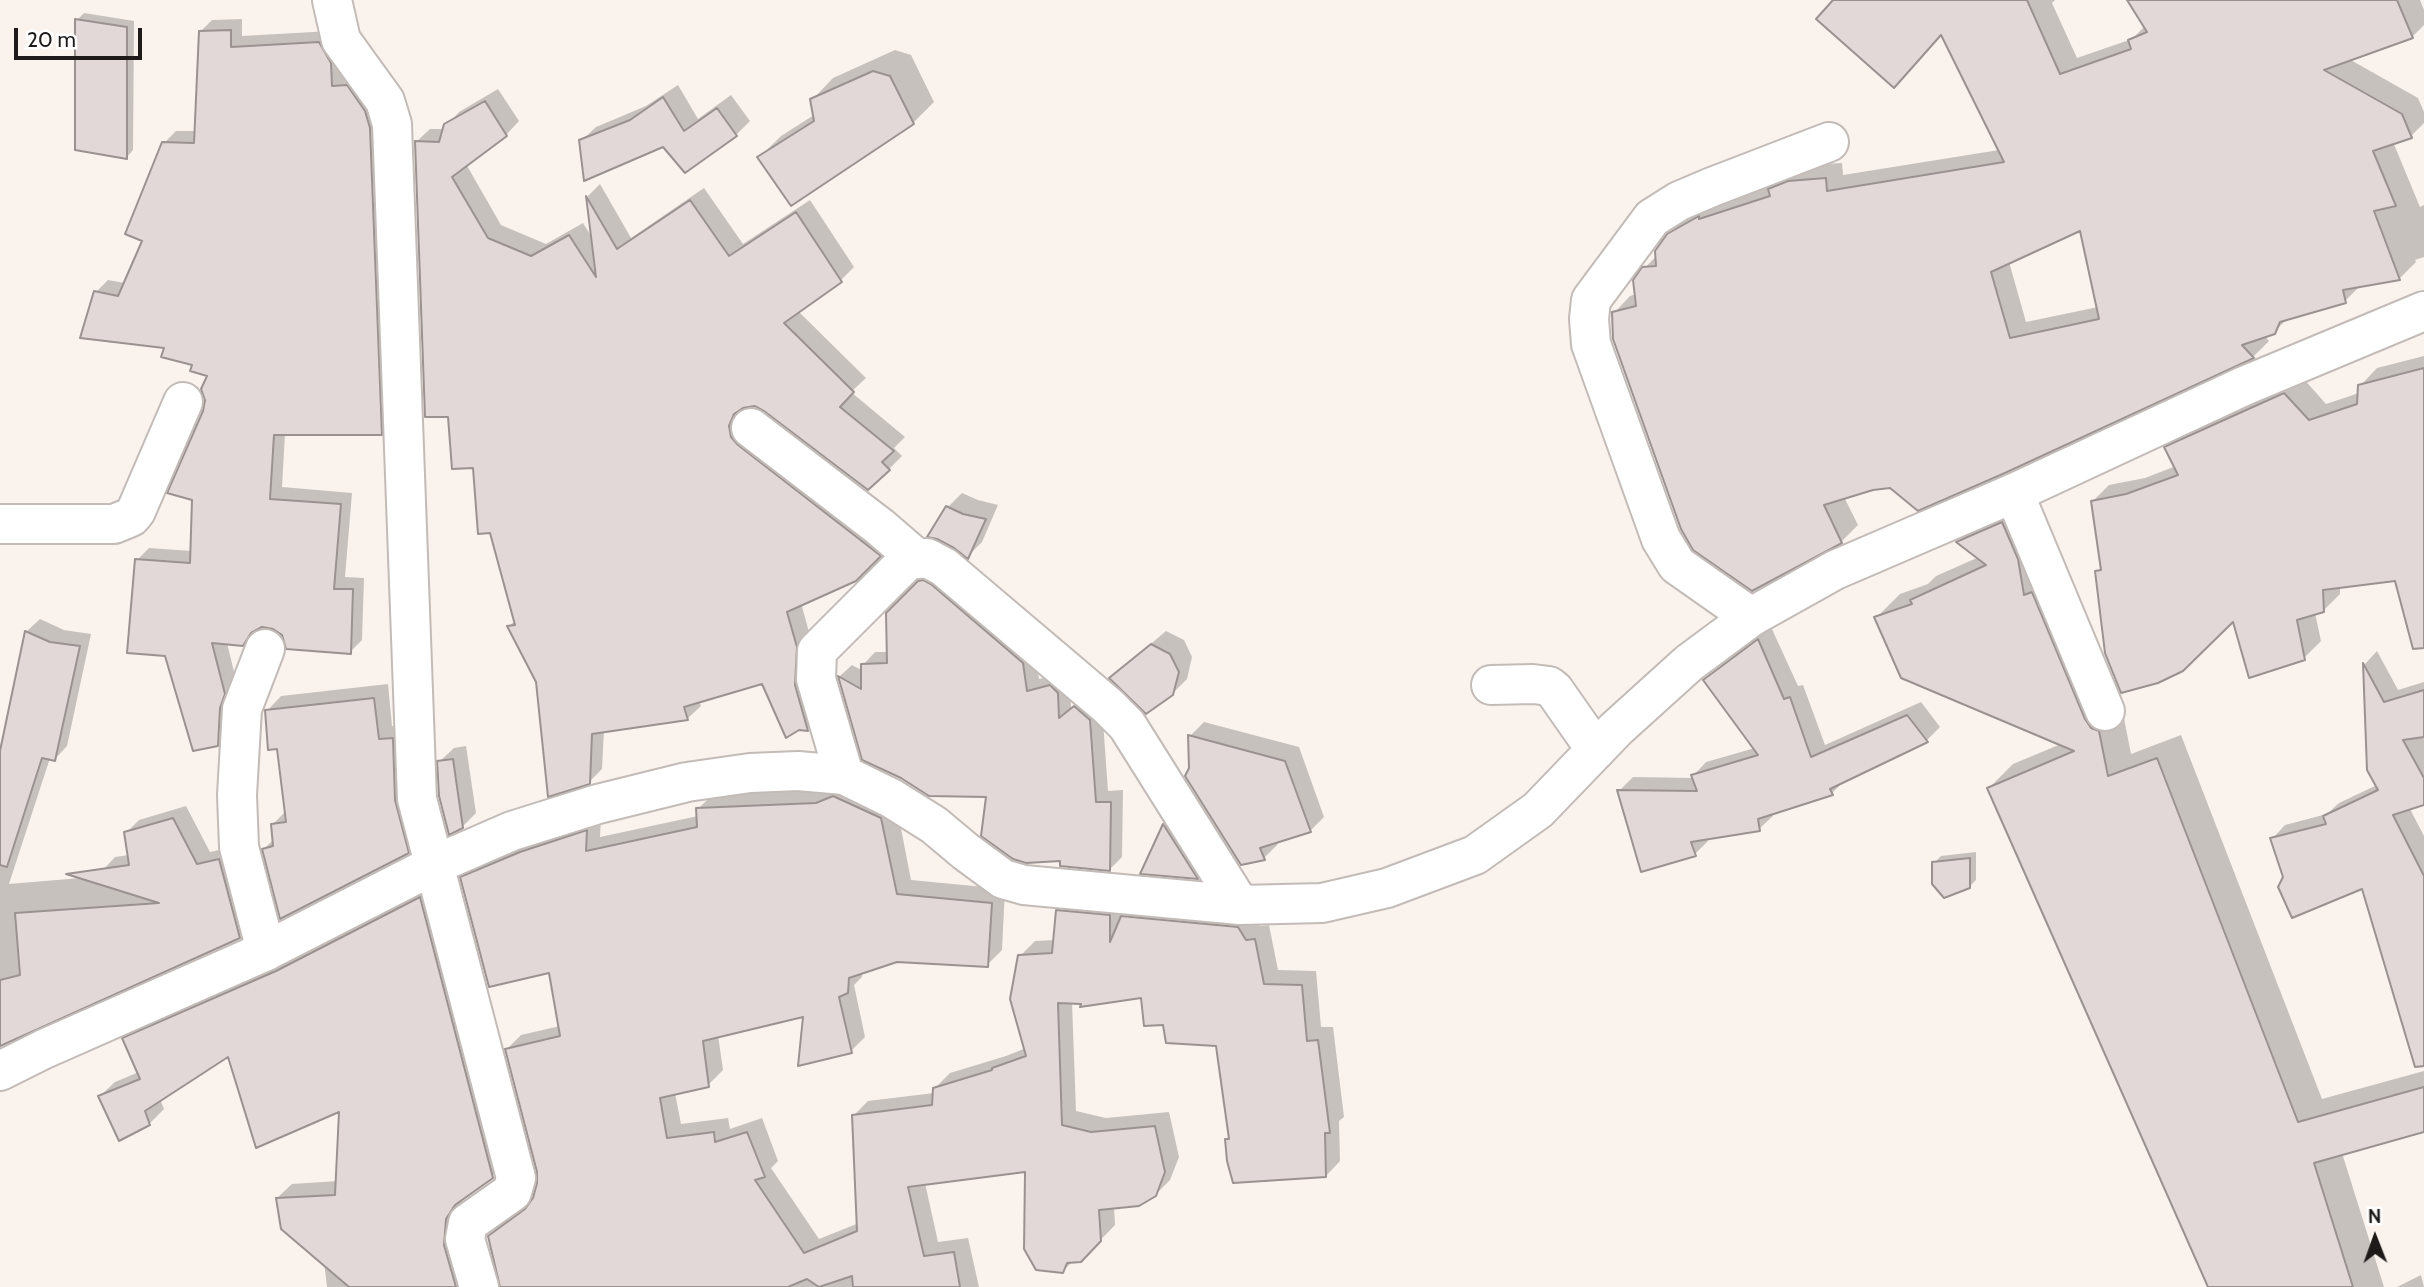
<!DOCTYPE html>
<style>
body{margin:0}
#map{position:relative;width:2424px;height:1287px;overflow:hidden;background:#f9f2ed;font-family:Cabin,sans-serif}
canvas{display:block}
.north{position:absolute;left:2340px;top:1203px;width:70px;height:70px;-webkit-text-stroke:5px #fff;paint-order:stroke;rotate:359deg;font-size:19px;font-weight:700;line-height:28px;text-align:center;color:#1d1a19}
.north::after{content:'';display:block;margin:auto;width:24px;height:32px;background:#1d1a19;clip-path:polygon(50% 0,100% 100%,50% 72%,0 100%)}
.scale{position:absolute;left:14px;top:28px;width:128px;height:32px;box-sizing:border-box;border:4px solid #1d1a19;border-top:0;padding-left:9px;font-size:21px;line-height:24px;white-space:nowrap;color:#1d1a19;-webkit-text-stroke:5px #fff;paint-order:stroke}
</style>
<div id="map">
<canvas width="2424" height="1287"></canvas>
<div class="north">N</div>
<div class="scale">20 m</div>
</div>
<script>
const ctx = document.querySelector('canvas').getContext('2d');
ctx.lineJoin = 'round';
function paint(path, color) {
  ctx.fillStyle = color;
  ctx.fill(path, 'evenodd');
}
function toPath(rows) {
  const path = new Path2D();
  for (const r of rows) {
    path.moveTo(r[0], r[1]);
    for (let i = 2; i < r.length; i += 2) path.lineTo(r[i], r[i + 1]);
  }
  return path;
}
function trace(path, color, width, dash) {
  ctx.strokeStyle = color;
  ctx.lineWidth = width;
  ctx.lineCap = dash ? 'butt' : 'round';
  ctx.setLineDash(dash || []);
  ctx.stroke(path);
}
const shadow = toPath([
 [1835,0,2055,0,2052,3,2077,58,2132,39,2145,26,2130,0,2420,0,2424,10,2424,25,2412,37,2349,59,2418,98,2424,112,2424,123,2411,136,2393,142,2420,207,2424,205,2424,257,2415,260,2416,262,2400,278,2361,285,2345,301,2289,317,2274,332,2264,335,2269,341,2253,357,1890,486,1873,488,1844,497,1858,525,1841,542,1752,589,1614,313,1630,296,1637,294,1644,269,1657,255,1668,235,1686,218,1716,204,1775,184,1786,173,1806,165,1842,163,1843,175,1999,150,1942,34],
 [2082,229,2098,307,2026,322,2009,262],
 [84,13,134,21,133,150,127,157,77,20],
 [242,19,242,36,331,31,377,99,393,421,381,433,285,434,282,487,352,493,345,577,364,578,362,640,350,652,283,634,274,627,262,626,256,628,242,644,227,643,236,680,229,732,217,744,137,560,149,548,192,551,209,375,166,347,96,292,108,280,125,283,144,240,164,143,176,131,197,131,200,32,212,20],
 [895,50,911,55,934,102,913,123,760,157,781,136,814,115,812,100,833,78],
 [678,85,698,119,731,95,750,121,736,135,686,171,663,145,581,141,596,127,646,106],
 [498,89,519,121,506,135,466,164,501,225,546,244,583,223,593,239,588,196,600,184,631,238,704,188,743,244,810,200,854,267,841,280,798,311,866,378,851,392,905,437,894,448,902,456,889,469,755,405,744,406,742,410,743,422,892,542,855,579,801,603,809,632,821,717,808,729,799,729,763,682,699,700,701,706,687,719,604,730,602,769,589,782,509,626,516,620,474,466,416,142,430,129,444,129,459,112],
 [2424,356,2424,635,2396,579,2340,586,2340,594,2323,611,2315,613,2321,641,2304,658,2233,619,2097,572,2102,567,2092,502,2109,485,2145,478,2176,466,2166,448,2183,431,2302,377,2326,404,2359,393,2360,386,2377,368],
 [962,493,978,500,998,505,982,542,968,556,947,508],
 [2026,499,2122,708,2131,754,2181,735,2322,1099,2424,1071,2424,1130,2342,1153,2384,1287,2210,1287,1989,788,2013,764,2061,744,1876,618,1900,594,1928,584,1936,576,1979,557,1959,541,1982,518],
 [932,569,1035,650,1039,679,1063,674,1070,680,1071,708,1088,695,1102,707,1108,791,1123,790,1122,857,1110,869,1062,860,988,796,901,777,864,758,840,676,852,665,863,671,863,665,875,652,889,652,888,614],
 [40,619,64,630,91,634,67,746,55,759,50,758,9,884,104,876,103,870,115,857,129,855,126,833,139,820,186,806,210,852,232,847,252,924,239,937,0,1044,0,759,27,631],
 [1771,627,1798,686,1803,685,1825,745,1921,702,1940,727,1927,740,1846,779,1832,793,1772,813,1773,816,1759,829,1707,838,1708,841,1695,854,1619,791,1633,777,1694,778,1693,776,1706,762,1755,748,1705,680,1719,667],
 [1166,631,1184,640,1192,657,1187,679,1172,694,1111,678],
 [2377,651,2398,690,2424,682,2424,735,2422,735,2424,739,2424,803,2409,807,2424,836,2424,1036,2364,886,2285,877,2272,839,2285,825,2327,814,2339,803,2377,785,2368,770,2365,664],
 [388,684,392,726,406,725,422,838,408,852,264,849,274,839,272,825,287,810,278,747,267,711,281,696],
 [1204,722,1299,747,1324,817,1310,831,1276,841,1278,844,1264,858,1190,768,1190,736],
 [466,746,476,813,462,827,439,762,454,748],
 [832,789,896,803,911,880,1005,889,1002,950,987,965,896,961,862,972,862,977,854,985,865,1037,851,1051,805,1015,718,1035,723,1070,708,1085,675,1093,681,1124,728,1118,730,1129,762,1118,778,1161,771,1168,819,1239,859,1223,854,1115,868,1101,934,1093,935,1088,950,1073,1006,1056,1026,1048,1020,956,1035,941,1055,940,1058,911,1072,896,1124,901,1124,916,1138,902,1253,913,1260,926,1269,925,1278,970,1316,971,1321,1027,1333,1027,1344,1117,1339,1121,1340,1161,1326,1176,1226,1140,1230,1136,1218,1044,1164,1024,1142,996,1084,1003,1072,1002,1076,1111,1106,1118,1169,1112,1179,1157,1170,1180,1155,1195,1114,1207,1115,1225,1081,1260,1073,1261,1063,1271,1027,1170,925,1183,938,1242,968,1238,979,1287,502,1287,490,1236,505,1221,533,1201,539,1172,507,1049,521,1035,560,1026,551,971,462,878,477,863,601,817,600,837,698,816,698,809,713,794],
 [1177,813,1210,865,1197,877,1143,872,1165,825],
 [1976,852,1976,880,1969,887,1934,863,1941,856],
 [435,884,507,1161,492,1176,464,1197,461,1203,458,1230,477,1287,327,1287,321,1236,277,1198,292,1184,338,1181,341,1110,229,1055,160,1099,164,1109,149,1124,100,1096,115,1082,139,1072,124,1039,139,1024],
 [2421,1275,2424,1287,2397,1287]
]);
const building = toPath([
 [1833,0,2027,0,2060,74,2131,49,2128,40,2147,32,2127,0,2397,0,2413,38,2324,70,2402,114,2412,138,2373,151,2396,206,2374,211,2400,280,2343,290,2346,303,2280,322,2275,334,2242,345,2254,358,2005,473,1918,511,1890,488,1873,490,1824,505,1842,543,1752,591,1693,550,1681,529,1613,339,1612,312,1636,306,1633,280,1642,267,1656,266,1655,251,1667,234,1699,216,1699,219,1770,196,1768,189,1788,181,1826,178,1827,191,2004,162,1941,35,1894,88,1816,19,1833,0],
 [2080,231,2099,319,2010,338,1991,272,2080,231],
 [75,19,127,27,127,159,75,150,75,19],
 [231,30,231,47,319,42,331,63,332,86,347,85,365,111,370,128,382,435,274,435,270,499,341,504,334,589,353,589,351,654,286,649,282,635,273,629,262,627,251,633,243,646,212,643,225,694,220,708,218,746,193,751,165,656,127,653,135,559,190,563,192,500,167,493,203,411,205,400,201,389,207,376,190,371,192,365,161,357,164,348,80,338,94,291,118,296,142,241,125,234,162,142,194,143,199,31,231,30],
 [873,71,890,76,914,124,791,206,757,157,814,121,810,99,873,71],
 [663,97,684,131,717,108,737,136,685,173,663,147,584,181,579,140,630,120,663,97],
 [485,101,507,136,452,177,488,238,531,256,569,235,596,277,586,196,617,249,690,200,729,256,796,212,842,282,784,323,854,392,840,407,894,451,882,462,890,470,868,490,764,411,755,406,743,408,734,414,729,426,731,437,738,445,881,556,856,581,787,612,797,647,795,685,808,731,799,730,786,738,762,684,684,707,688,720,592,734,590,784,548,797,536,682,507,626,515,625,490,533,478,534,473,468,452,469,448,417,425,417,415,141,439,142,444,124,485,101],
 [2424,368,2424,648,2413,649,2395,581,2323,590,2324,612,2297,620,2305,660,2249,678,2233,622,2183,671,2158,683,2121,693,2105,653,2095,571,2101,570,2091,501,2126,494,2178,475,2164,447,2284,393,2309,420,2357,404,2358,385,2424,368],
 [946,506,963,514,986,519,968,559,954,548,937,539,927,537,946,506],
 [2002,522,2018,559,2024,595,2032,592,2085,719,2091,728,2099,731,2108,776,2157,758,2298,1122,2424,1087,2424,1132,2314,1163,2353,1287,2208,1287,1987,788,2074,751,1901,678,1874,617,1912,604,1910,600,1986,565,1956,542,2002,522],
 [923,580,932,585,1023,663,1027,691,1050,685,1058,693,1059,718,1074,706,1090,720,1096,802,1111,802,1110,871,1060,866,1060,861,1026,863,1013,859,981,836,986,797,929,796,901,778,862,760,838,676,861,689,861,664,887,663,886,613,918,581,923,580],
 [25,631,50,642,80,646,55,761,42,758,7,867,0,865,0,751,25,631],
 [1758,639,1784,699,1790,697,1811,757,1907,715,1928,742,1830,789,1833,795,1758,819,1760,831,1691,842,1696,856,1641,872,1617,790,1697,791,1691,775,1758,755,1703,680,1758,639],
 [1151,644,1170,654,1179,672,1173,695,1146,714,1109,678,1151,644],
 [2363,663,2384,702,2424,690,2424,737,2403,740,2424,778,2424,805,2393,815,2424,876,2424,1066,2415,1067,2362,889,2292,918,2278,887,2283,877,2270,838,2326,824,2323,816,2378,790,2367,770,2363,663],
 [374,698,379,739,393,738,395,800,409,853,280,919,262,849,273,846,271,824,286,822,277,749,268,750,265,710,374,698],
 [1188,735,1285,761,1311,832,1260,848,1265,860,1241,865,1185,776,1189,768,1188,735],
 [453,759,463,828,449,835,439,796,437,761,453,759],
 [833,796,881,818,897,894,992,903,988,967,897,962,849,978,848,993,839,997,852,1053,798,1066,803,1017,703,1041,709,1087,660,1098,667,1138,714,1132,715,1142,747,1132,765,1177,755,1180,804,1253,857,1231,852,1115,932,1105,933,1088,992,1070,992,1068,1026,1056,1010,999,1018,955,1052,953,1056,910,1110,915,1110,942,1121,916,1238,927,1246,940,1255,939,1264,984,1302,985,1307,1041,1318,1040,1330,1133,1325,1133,1326,1177,1233,1183,1227,1161,1225,1139,1229,1139,1216,1046,1166,1043,1163,1025,1144,1026,1141,998,1080,1007,1081,1004,1058,1003,1062,1125,1091,1132,1155,1126,1165,1172,1156,1196,1139,1206,1099,1210,1101,1241,1081,1262,1067,1263,1063,1273,1036,1270,1024,1249,1025,1172,908,1187,924,1256,954,1252,960,1287,853,1287,852,1276,819,1287,807,1279,788,1287,500,1287,488,1236,525,1209,533,1198,537,1183,537,1172,505,1049,560,1036,549,973,489,987,460,877,520,852,587,830,586,851,697,827,696,808,816,803,833,796],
 [173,818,197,864,219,859,240,938,0,1046,0,980,20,975,15,913,159,903,66,874,129,865,124,832,173,818],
 [1163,824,1198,879,1140,874,1163,824],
 [1970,858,1970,888,1944,898,1932,884,1932,862,1970,858],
 [420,897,493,1178,455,1205,446,1219,444,1245,456,1287,349,1287,281,1229,276,1198,335,1195,339,1112,256,1148,228,1057,145,1111,150,1125,119,1141,98,1096,140,1079,122,1038,276,971,420,897]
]);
const minor = toPath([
 [332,0,341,40,385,101,392,124,417,799,516,1178,512,1192,468,1223,465,1239,479,1287],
 [751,428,880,527,916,558],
 [2014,493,2105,711],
 [0,524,114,524,131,517,136,511,183,402],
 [1751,617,1677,565,1661,539,1591,344,1589,319,1591,300,1652,218,1679,201,1712,187,1829,142],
 [265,649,242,709,237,795,239,847,266,951],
 [1491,685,1533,684,1549,686,1554,690,1596,750],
 [844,775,816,679,817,651,908,560,927,558,944,567,1108,706,1127,725,1240,905]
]);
const tertiary = toPath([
 [0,1071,44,1049,266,951,436,864,512,831,598,804,687,782,750,773,798,771,844,775,891,798,934,825,965,851,1003,879,1024,885,1240,905,1322,903,1387,888,1475,855,1538,810,1616,729,1689,663,1751,617,1835,570,2014,493,2244,386,2424,311]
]);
paint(shadow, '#0003');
paint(building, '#e2d8d7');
trace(building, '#9a9291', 2);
trace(minor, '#c3bbb7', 42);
trace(tertiary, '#c3bbb7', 42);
trace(minor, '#fff', 38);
trace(tertiary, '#fff', 38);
</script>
